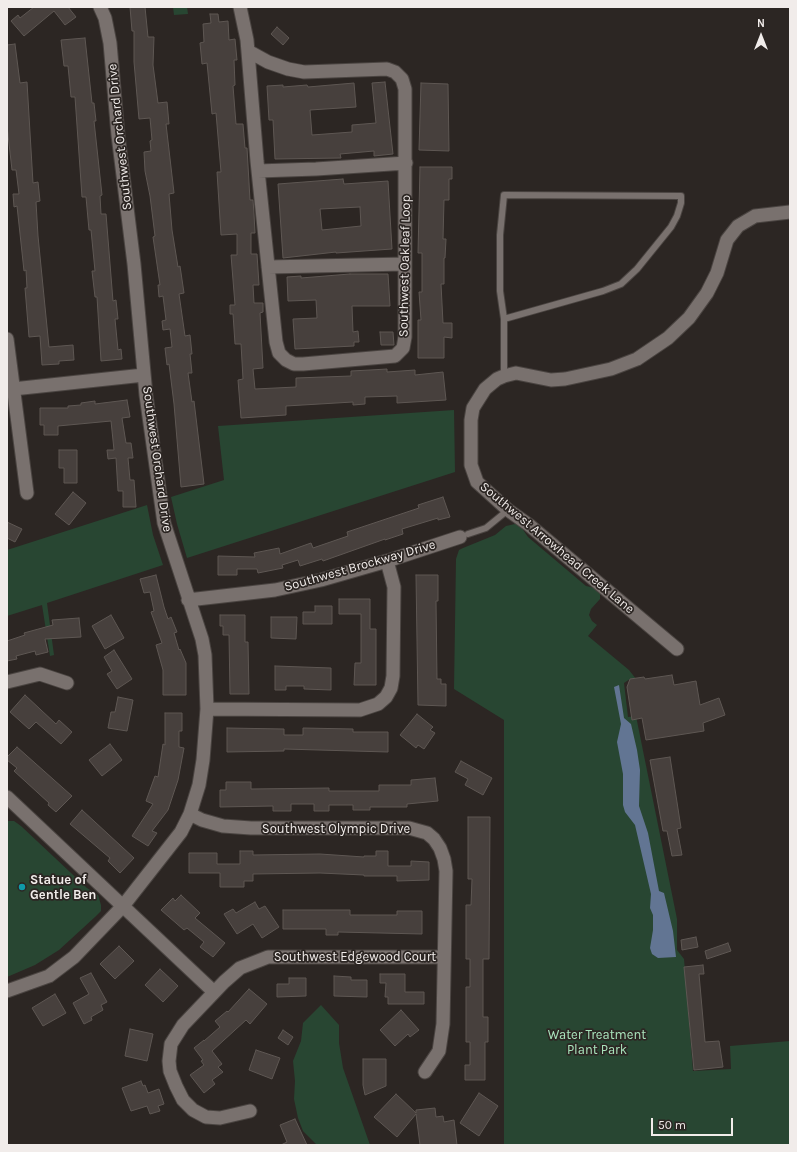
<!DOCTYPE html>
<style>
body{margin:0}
#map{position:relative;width:797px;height:1152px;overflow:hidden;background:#2c2623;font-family:Karla,sans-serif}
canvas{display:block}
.frame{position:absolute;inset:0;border:8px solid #f1ecea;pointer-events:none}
.north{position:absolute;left:741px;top:16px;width:40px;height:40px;-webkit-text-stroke:3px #2c2623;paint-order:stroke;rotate:0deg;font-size:11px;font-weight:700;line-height:16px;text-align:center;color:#f1ecea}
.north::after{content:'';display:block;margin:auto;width:14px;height:18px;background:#f1ecea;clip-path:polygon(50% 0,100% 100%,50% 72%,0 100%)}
.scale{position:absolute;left:651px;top:1118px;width:82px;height:18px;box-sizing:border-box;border:2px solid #f1ecea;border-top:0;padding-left:5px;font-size:12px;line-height:14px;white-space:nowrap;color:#f1ecea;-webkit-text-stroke:3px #2c2623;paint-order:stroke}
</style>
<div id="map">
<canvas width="797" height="1152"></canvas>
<div class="frame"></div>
<div class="north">N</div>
<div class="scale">50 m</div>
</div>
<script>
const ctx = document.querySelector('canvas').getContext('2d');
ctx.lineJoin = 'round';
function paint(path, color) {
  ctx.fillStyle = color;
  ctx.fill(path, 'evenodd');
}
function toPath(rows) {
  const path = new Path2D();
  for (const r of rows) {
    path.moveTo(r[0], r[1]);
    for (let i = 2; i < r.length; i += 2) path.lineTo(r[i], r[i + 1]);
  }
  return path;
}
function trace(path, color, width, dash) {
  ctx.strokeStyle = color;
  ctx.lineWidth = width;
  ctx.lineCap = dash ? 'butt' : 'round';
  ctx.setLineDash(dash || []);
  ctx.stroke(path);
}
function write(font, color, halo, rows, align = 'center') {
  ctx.font = font + ' Karla,sans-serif';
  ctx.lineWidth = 3.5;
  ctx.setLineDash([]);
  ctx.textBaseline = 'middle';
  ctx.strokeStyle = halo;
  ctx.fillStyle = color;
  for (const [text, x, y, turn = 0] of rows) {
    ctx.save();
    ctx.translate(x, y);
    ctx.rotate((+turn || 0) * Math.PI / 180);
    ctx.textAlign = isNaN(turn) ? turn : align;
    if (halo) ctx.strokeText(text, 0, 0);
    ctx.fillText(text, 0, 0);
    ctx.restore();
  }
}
const green = toPath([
 [173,7,187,7,188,14,174,15],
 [454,410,455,472,187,558,177,524,171,497,224,480,218,426],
 [147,505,153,535,163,565,47,603,54,655,50,656,42,605,7,616,7,550],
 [515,524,519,524,528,537,586,586,595,588,600,593,600,599,591,609,589,615,592,621,597,625,588,636,629,670,636,679,630,679,624,683,628,717,636,716,677,919,677,950,684,959,693,1071,731,1069,730,1046,790,1041,790,1145,504,1145,504,720,454,689,456,559,459,550,463,548,495,535,506,526],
 [7,821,14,821,21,826,87,888,98,895,101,905,101,911,95,917,59,950,35,965,7,977],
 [321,1005,339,1025,339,1043,343,1068,370,1145,317,1145,303,1131,298,1118,294,1099,295,1081,293,1061,301,1041,303,1023]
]);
const water = toPath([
 [619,685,624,718,631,724,637,750,640,770,639,806,648,833,659,891,664,893,673,931,676,957,658,958,652,954,650,948,653,930,653,915,650,908,651,894,635,825,625,812,623,805,623,774,617,742,621,724,614,687]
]);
const building = toPath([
 [34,7,68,7,76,17,65,25,54,11,24,36,11,21,18,15,20,18,34,7],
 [130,7,145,7,148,37,154,37,153,65,158,103,167,102,169,124,166,124,174,193,169,194,172,230,178,267,180,266,184,293,179,294,185,336,190,335,192,354,190,354,192,373,188,373,192,402,194,401,204,484,181,487,174,404,169,364,167,365,165,348,172,347,170,329,163,330,162,321,166,320,163,296,159,297,158,285,160,285,153,237,155,236,150,196,145,171,144,152,151,151,150,141,152,140,150,118,139,119,134,62,134,31,132,31,130,7],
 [210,14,218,14,219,22,228,21,229,40,235,39,237,60,234,60,235,85,233,86,236,124,243,124,245,148,247,148,250,200,253,200,254,214,255,233,251,233,251,254,257,254,259,285,253,285,254,303,263,303,263,312,260,313,263,368,253,369,255,389,296,387,296,378,351,376,351,371,370,370,387,369,387,372,415,370,415,375,443,372,446,400,397,403,397,396,365,397,365,404,353,405,353,402,286,406,286,415,241,418,238,380,243,379,241,344,235,344,233,314,230,314,230,305,235,305,231,255,237,255,237,234,221,235,217,172,221,172,216,113,212,114,207,63,202,64,200,43,204,42,203,24,211,23,210,14],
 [277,27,289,38,283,45,271,34,277,27],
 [85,38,92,103,94,103,96,121,94,121,102,195,100,196,101,214,106,214,113,301,116,300,118,319,115,319,118,350,121,349,122,359,101,361,97,297,95,297,92,271,95,271,91,230,89,230,86,197,82,197,75,97,71,97,68,66,64,66,61,40,85,38],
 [15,44,20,83,27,82,33,183,38,182,40,201,36,202,38,236,49,347,73,345,74,360,59,361,59,364,42,365,40,336,29,337,25,288,27,288,26,270,24,271,17,206,14,207,13,194,19,194,16,170,12,170,7,126,7,45,15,44],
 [385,82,393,154,374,156,374,151,340,154,341,158,275,159,273,120,269,120,267,86,283,85,283,87,307,85,308,87,354,83,356,107,310,110,312,135,352,132,352,125,376,123,372,83,385,82],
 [421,83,448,84,449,151,419,150,421,83],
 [420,167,452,167,452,179,449,179,449,200,444,200,443,239,446,239,445,258,444,258,444,284,441,284,443,323,452,323,452,338,444,337,444,358,418,358,418,320,421,320,419,292,422,292,422,253,418,253,420,167],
 [343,179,344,184,388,181,392,249,336,253,336,252,283,258,278,184,343,179],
 [360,207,361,226,322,230,320,209,360,207],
 [350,274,388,274,390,306,352,306,353,332,358,331,359,342,354,342,354,346,295,349,293,319,317,318,316,300,288,301,287,277,301,276,301,278,350,274],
 [380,332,393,332,394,345,381,345,380,332],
 [127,400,130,417,122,418,126,443,131,443,133,458,128,458,130,480,134,480,136,507,123,507,123,491,118,491,116,458,108,459,107,450,114,450,111,421,58,426,58,435,44,435,44,425,40,425,40,408,68,408,68,406,81,405,81,403,95,401,95,404,127,400],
 [59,450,77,450,77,483,64,483,64,468,59,468,59,450],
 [73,492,86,503,69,525,55,514,73,492],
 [443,497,450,517,438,520,438,518,402,529,403,534,385,540,385,539,323,561,322,559,300,566,298,560,282,565,283,568,258,573,257,569,237,569,237,575,218,575,218,556,255,557,254,553,279,548,280,554,311,543,313,548,348,536,347,532,419,508,418,505,443,497],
 [7,522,22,529,15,542,7,538,7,522],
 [156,575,164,607,168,619,171,617,177,632,174,633,179,650,180,649,186,663,186,695,163,695,163,670,156,645,162,643,151,612,154,611,150,592,144,593,140,579,156,575],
 [416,575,438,575,438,601,436,601,437,679,441,679,441,684,446,684,446,706,418,705,416,575],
 [339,599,370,599,370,629,376,629,376,685,354,685,355,663,361,663,361,614,339,614,339,599],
 [315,606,332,606,332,624,303,624,303,612,315,612,315,606],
 [111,615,124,638,105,649,92,626,111,615],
 [220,615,245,615,245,642,248,642,249,694,230,694,229,635,223,635,223,626,220,626,220,615],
 [271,617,297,617,296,639,271,638,271,617],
 [79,618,81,637,45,639,48,652,36,655,35,651,16,656,17,659,7,661,7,641,25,635,24,633,53,625,52,620,79,618],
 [114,650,132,679,117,689,107,674,112,671,104,657,114,650],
 [275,666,331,668,331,690,304,689,304,686,286,686,286,690,275,690,275,666],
 [672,675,674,685,696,681,700,705,719,698,725,715,703,723,704,731,646,740,642,718,632,720,627,687,630,679,644,677,645,679,672,675],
 [25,695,56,724,59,720,72,732,61,744,36,722,29,729,10,712,25,695],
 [118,697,133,700,127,731,108,728,111,712,115,712,118,697],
 [165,713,182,713,182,731,179,731,179,747,184,748,178,780,168,810,152,831,157,833,148,846,132,836,153,804,146,801,155,776,158,777,163,744,165,745,165,713],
 [417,714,433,727,430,730,435,733,424,749,418,745,416,748,400,735,417,714],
 [227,728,284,729,284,735,303,735,303,728,353,729,353,732,388,732,388,752,284,749,284,751,227,752,227,728],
 [110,744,122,760,102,776,89,760,110,744],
 [17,747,72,796,56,812,48,805,49,803,14,771,17,768,7,760,7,757,17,747],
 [670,757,681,828,677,829,682,855,672,856,667,831,663,831,650,760,670,757],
 [461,761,492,778,483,795,465,785,468,779,455,772,461,761],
 [435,778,438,801,407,804,407,807,370,807,370,810,353,810,353,805,329,805,329,811,314,811,314,804,291,804,291,811,273,811,273,806,220,807,220,790,226,790,226,782,251,782,251,789,329,788,329,791,379,791,379,785,411,785,411,780,435,778],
 [82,810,134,858,120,873,108,861,110,858,70,824,82,810],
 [468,817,490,817,489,959,483,959,483,1017,488,1017,488,1042,485,1042,485,1080,465,1080,465,1065,470,1065,470,1042,466,1042,466,987,470,987,470,959,466,959,466,905,471,905,472,879,468,879,468,817],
 [240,851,253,851,253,855,320,854,364,857,364,856,376,856,376,851,388,851,388,866,411,866,411,861,429,862,429,880,397,881,397,876,364,876,364,875,320,873,253,874,253,881,244,881,244,887,220,887,220,873,189,873,189,853,217,853,217,864,240,864,240,851],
 [181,895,200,913,195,918,225,943,213,957,200,947,204,942,187,928,184,930,161,910,173,898,175,901,181,895],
 [255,902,259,909,265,906,279,927,262,938,253,924,237,934,224,914,233,909,236,913,255,902],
 [283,910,350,910,350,915,397,915,397,911,422,911,422,934,338,932,338,935,326,935,326,929,283,929,283,910],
 [696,937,698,947,682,950,681,940,696,937],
 [728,943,731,951,707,959,705,951,728,943],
 [119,946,134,961,115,979,100,964,119,946],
 [703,965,704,974,699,974,705,1042,719,1041,723,1067,694,1070,684,967,703,965],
 [160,969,178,986,163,1002,145,985,160,969],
 [91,973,107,1002,101,1005,103,1010,91,1017,92,1020,84,1024,73,1003,89,994,80,978,91,973],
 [380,974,405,974,405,992,424,992,424,1004,388,1004,388,997,385,997,386,983,380,983,380,974],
 [334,976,351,977,351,980,367,980,367,997,334,996,334,976],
 [289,978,306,978,306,996,277,997,277,984,289,984,289,978],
 [249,989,267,1004,250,1024,246,1020,212,1051,222,1064,218,1067,223,1072,212,1080,215,1084,204,1093,190,1075,204,1065,201,1061,203,1060,194,1048,204,1040,204,1041,220,1027,215,1021,227,1011,228,1012,249,989],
 [55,994,66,1013,43,1026,32,1008,55,994],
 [401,1010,419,1030,410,1037,408,1034,395,1046,380,1030,401,1010],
 [130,1029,153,1034,147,1061,125,1056,130,1029],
 [283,1030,293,1037,288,1045,278,1038,283,1030],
 [256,1050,280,1058,272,1079,249,1070,256,1050],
 [363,1059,386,1059,386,1086,365,1095,363,1085,363,1059],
 [141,1081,143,1086,145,1085,148,1093,159,1089,164,1104,158,1106,160,1111,150,1114,147,1106,131,1111,122,1088,141,1081],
 [479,1093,498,1106,479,1136,460,1123,479,1093],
 [396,1094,416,1113,416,1110,435,1108,436,1117,443,1116,444,1122,454,1120,457,1145,420,1145,416,1114,397,1137,374,1117,396,1094],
 [295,1119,307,1145,281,1145,287,1142,280,1125,295,1119]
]);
const service = toPath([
 [504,376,504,319,500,291,500,235,504,195,681,196,681,203,677,216,671,227,637,269,621,284,603,291,504,319],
 [468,534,486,528,508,510]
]);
const minor = toPath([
 [240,7,247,40,257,161,276,342,279,353,286,360,294,364,303,364,395,356,403,348,405,337,405,89,402,79,395,72,387,69,304,72,288,69,268,62,248,51],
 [258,171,316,169,406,163],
 [268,267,405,264],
 [7,339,27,493],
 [13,389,144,375],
 [188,600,275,590,321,580,387,561,460,537],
 [677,649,529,525,508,510,477,482,471,465,471,420,473,408,485,389,497,379,504,376,516,373,551,380,565,379,611,369,637,359,668,338,689,318,707,293,717,273,727,240,738,226,755,216,790,212],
 [7,682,40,674,67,683],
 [207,709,360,710,378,704,386,697,391,688,393,676,394,587,387,561],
 [7,797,214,992],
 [190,814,202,820,223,826,251,828,409,828,427,833,434,839,440,848,444,859,446,871,443,1024,439,1051,425,1072],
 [7,991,49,976,74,957,123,906,181,832,190,814,199,785,203,760,207,709,205,655,202,639,164,523,146,395,134,264,118,135,110,43,105,18,100,7],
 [250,1111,220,1118,206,1117,193,1110,183,1100,176,1086,170,1071,169,1061,171,1044,183,1025,224,982,240,968,268,957,444,957]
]);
const markers = [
 [22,887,4,"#0f9aa8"]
];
const streetNames = [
 ["Southwest Orchard Drive",120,137,-96],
 ["Southwest Oakleaf Loop",405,266,-89],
 ["Southwest Orchard Drive",157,459,82],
 ["Southwest Arrowhead Creek Lane",557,548,40],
 ["Southwest Brockway Drive",360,566,-16],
 ["Southwest Olympic Drive",336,829],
 ["Southwest Edgewood Court",355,957]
];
const poiNames = [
 ["Statue of",30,880],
 ["Gentle Ben",30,895]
];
const parkNames = [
 ["Water Treatment",597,1035],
 ["Plant Park",597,1050]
];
paint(green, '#284632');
paint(water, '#627593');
paint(building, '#47403d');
trace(building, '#5e5753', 1);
trace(service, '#4a4441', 8);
trace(minor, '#4a4441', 15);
trace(service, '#79716e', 6);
trace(minor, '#79716e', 13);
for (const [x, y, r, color] of markers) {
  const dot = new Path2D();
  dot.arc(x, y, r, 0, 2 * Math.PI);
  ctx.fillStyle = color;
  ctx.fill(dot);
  trace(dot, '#2c2623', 1.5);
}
write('13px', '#f1ecea', '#2c2623', streetNames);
write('bold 13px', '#f1ecea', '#2c2623', poiNames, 'left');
write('13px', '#aae5bd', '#2c2623', parkNames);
</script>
